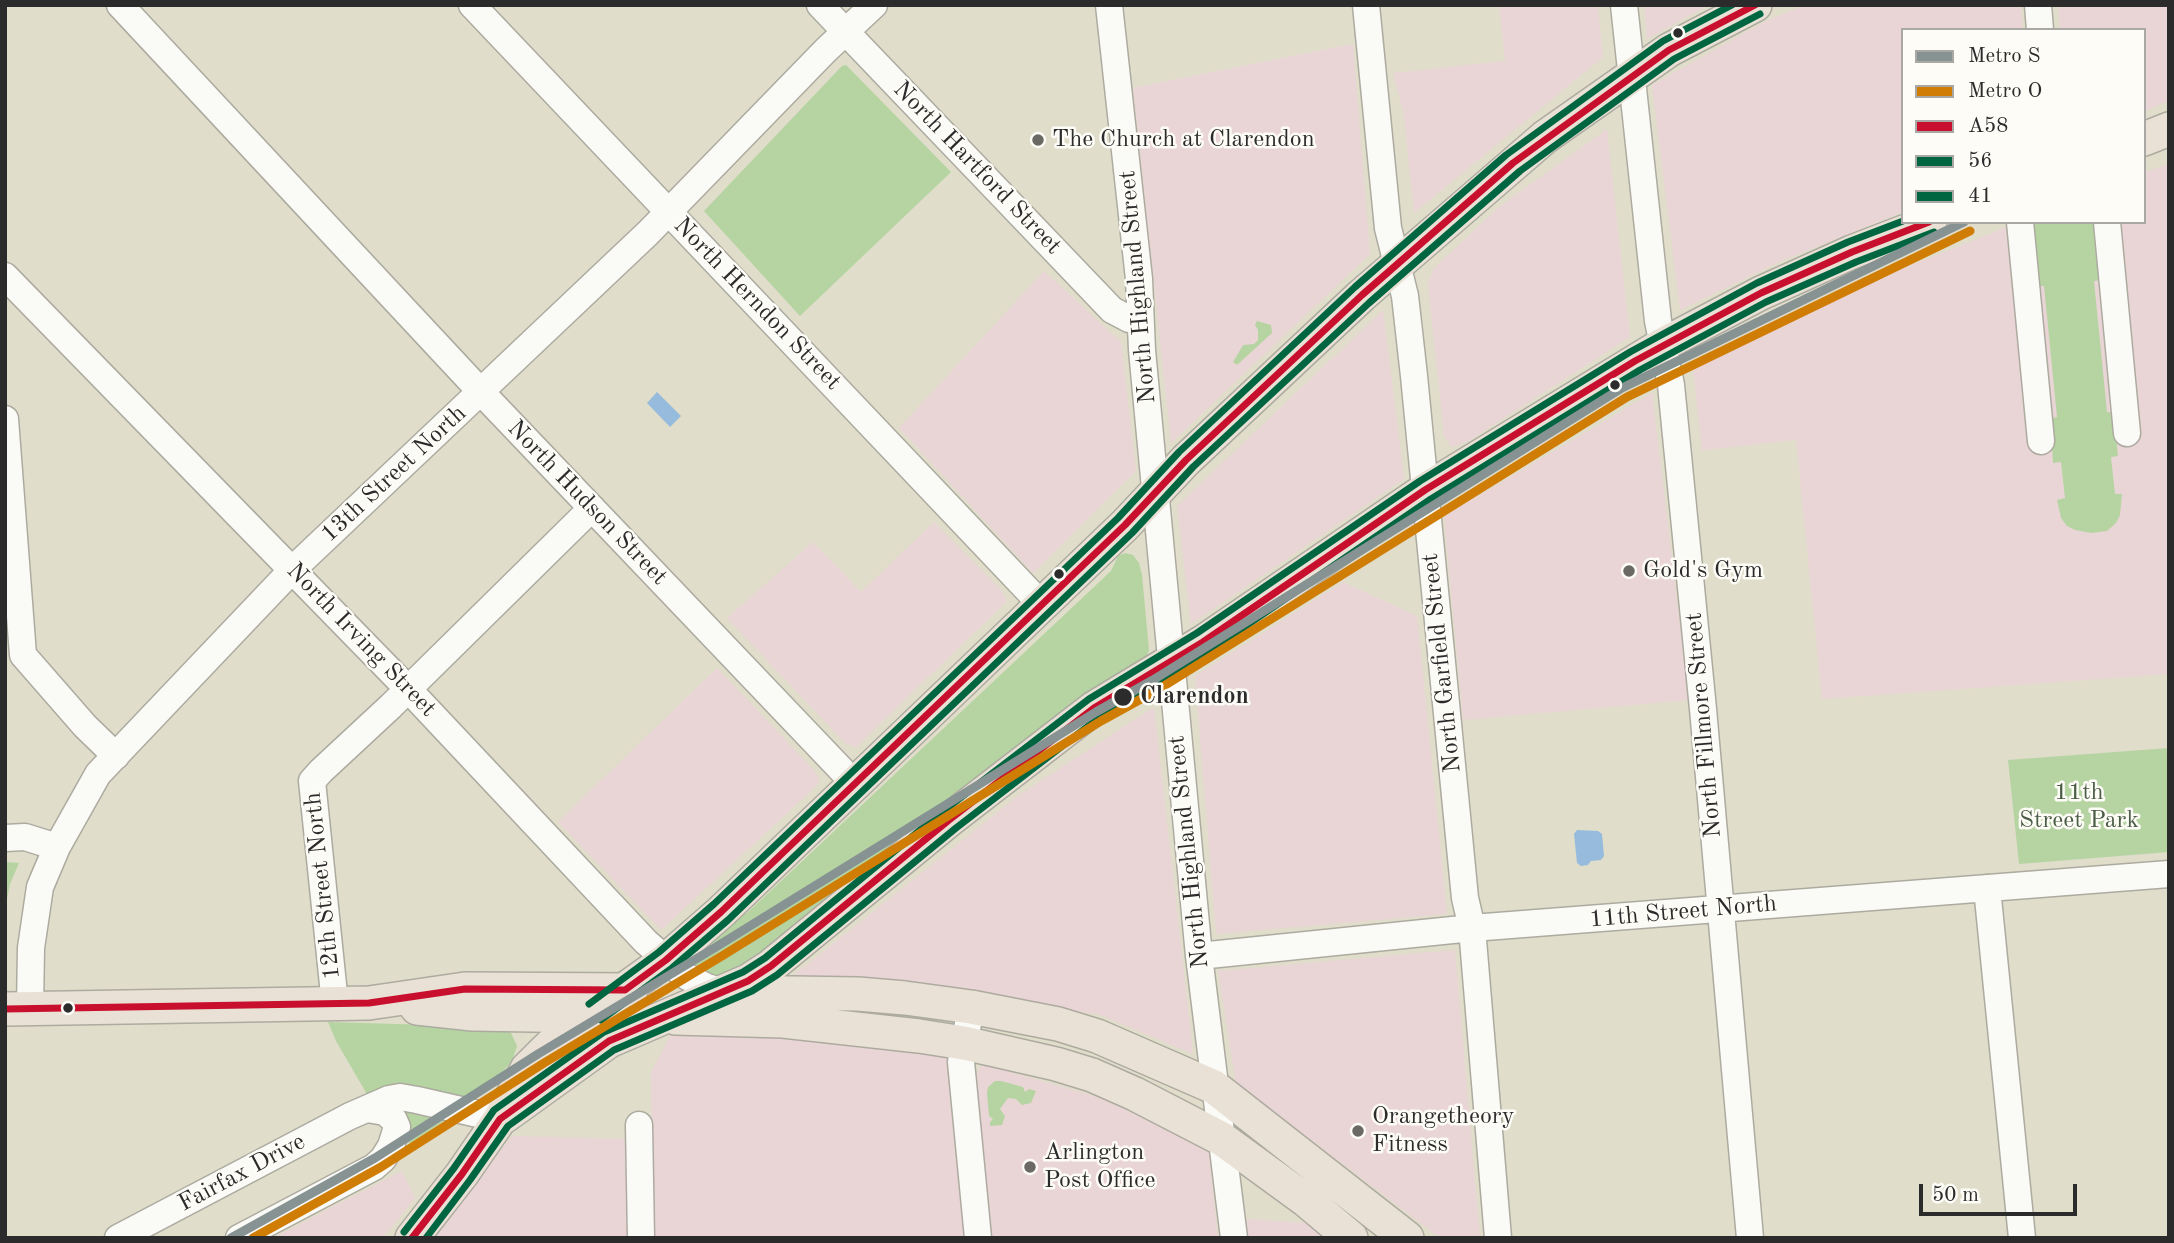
<!DOCTYPE html>
<style>
body{margin:0}
#map{position:relative;width:2174px;height:1243px;overflow:hidden;background:#e0ddca;font-family:"Old Standard TT",serif}
canvas{display:block}
.frame{position:absolute;inset:0;border:7px solid #2b2b2b;pointer-events:none}
.legend{position:absolute;left:1901px;top:28px;width:245px;height:196px;box-sizing:border-box;background:#fdfcf7;border:2px solid #a9a8a5;margin:0;padding:9px 12px;list-style:none;font-size:21px;color:#2b2b2b}
.legend li{display:flex;align-items:center;gap:14px;height:35px}
.legend b{width:35px;border:2px solid #a9a8a5}
.scale{position:absolute;left:1919px;top:1184px;width:158px;height:32px;box-sizing:border-box;border:4px solid #2b2b2b;border-top:0;padding-left:9px;font-size:21px;line-height:24px;white-space:nowrap;color:#2b2b2b;-webkit-text-stroke:5px #fdfcf7;paint-order:stroke}
</style>
<div id="map">
<canvas width="2174" height="1243"></canvas>
<div class="frame"></div>
<ul class="legend">
<li><b style="height:9px;background:#879292"></b>Metro S</li>
<li><b style="height:9px;background:#d07d06"></b>Metro O</li>
<li><b style="height:9px;background:#c8102e"></b>A58</li>
<li><b style="height:9px;background:#006641"></b>56</li>
<li><b style="height:9px;background:#006641"></b>41</li>
</ul>
<div class="scale">50 m</div>
</div>
<script>
const ctx = document.querySelector('canvas').getContext('2d');
ctx.lineJoin = 'round';
function paint(path, color) {
  ctx.fillStyle = color;
  ctx.fill(path, 'evenodd');
}
function toPath(rows) {
  const path = new Path2D();
  for (const r of rows) {
    path.moveTo(r[0], r[1]);
    for (let i = 2; i < r.length; i += 2) path.lineTo(r[i], r[i + 1]);
  }
  return path;
}
function trace(path, color, width, dash) {
  ctx.strokeStyle = color;
  ctx.lineWidth = width;
  ctx.lineCap = dash ? 'butt' : 'round';
  ctx.setLineDash(dash || []);
  ctx.stroke(path);
}
function write(font, color, halo, rows, align = 'center') {
  ctx.font = font + ' "Old Standard TT",serif';
  ctx.lineWidth = 5;
  ctx.setLineDash([]);
  ctx.textBaseline = 'middle';
  ctx.strokeStyle = halo;
  ctx.fillStyle = color;
  for (const [text, x, y, turn = 0] of rows) {
    ctx.save();
    ctx.translate(x, y);
    ctx.rotate((+turn || 0) * Math.PI / 180);
    ctx.textAlign = isNaN(turn) ? turn : align;
    if (halo) ctx.strokeText(text, 0, 0);
    ctx.fillText(text, 0, 0);
    ctx.restore();
  }
}
const built = toPath([
 [1499,5,1598,5,1603,57,1414,213,1404,115,1393,73,1505,61],
 [1644,5,1709,5,1647,39],
 [1805,5,2021,5,2023,30,1903,30,1903,212,1779,262,1680,310,1652,85,1766,21],
 [2058,5,2169,5,2169,101,2144,111,2144,30,2060,30],
 [1353,44,1370,254,1171,443,1133,88],
 [1607,129,1630,337,1465,443,1451,447,1444,436,1428,283,1434,268,1499,207],
 [2169,163,2169,674,1822,699,1796,440,1702,450,1693,369,1894,272,2020,222,2144,222,2144,173],
 [1044,271,1121,342,1136,471,1033,573,899,428],
 [1383,310,1404,479,1191,624,1177,506],
 [1652,393,1689,700,1463,720,1444,516],
 [934,522,1003,592,1006,602,856,747,845,743,727,618,813,542,861,592],
 [1343,582,1417,616,1447,914,1216,934,1195,676],
 [717,668,813,769,820,779,814,788,661,930,558,822],
 [1154,707,1193,1054,1100,1015,916,983,794,975,1019,795],
 [1455,950,1480,1238,1440,1238,1236,1083,1218,971],
 [672,1032,911,1046,951,1059,971,1238,653,1238,651,1072],
 [982,1064,1105,1099,1209,1152,1218,1238,990,1238,973,1080],
 [512,1136,625,1139,627,1238,431,1238],
 [402,1171,415,1198,383,1238,273,1238],
 [1246,1219,1307,1223,1325,1238,1248,1238]
]);
const green = toPath([
 [846,65,951,172,800,316,704,211,842,66],
 [2031,222,2095,222,2102,280,2094,281,2107,412,2114,413,2118,456,2111,457,2115,494,2122,494,2120,515,2116,523,2107,531,2091,533,2075,530,2067,526,2061,518,2057,500,2065,498,2061,462,2053,463,2050,419,2057,417,2044,286,2036,286],
 [1257,321,1271,325,1272,333,1237,365,1233,362,1243,345,1254,344,1258,340,1258,330,1255,325],
 [1125,553,1133,555,1139,563,1142,575,1149,650,1145,661,1138,666,1129,667,1082,697,782,946,723,975,710,976,694,971,691,958,736,915,747,913,1111,571,1118,556],
 [2169,748,2169,852,2019,864,2008,760],
 [5,862,19,863,10,884,5,908],
 [328,1022,502,1027,511,1033,517,1046,512,1061,484,1093,473,1099,368,1096,336,1041],
 [995,1081,1001,1081,1023,1087,1025,1092,1029,1089,1036,1091,1031,1103,1022,1105,1016,1099,1008,1098,1000,1109,1005,1116,1002,1125,990,1126,990,1122,993,1119,989,1116,987,1093,988,1087],
 [397,1110,447,1116,444,1121,411,1143,405,1142]
]);
const water = toPath([
 [657,392,681,416,670,427,647,403],
 [1577,830,1598,831,1602,834,1604,856,1601,860,1591,861,1588,865,1581,866,1577,863,1574,834]
]);
const minor = toPath([
 [120,5,482,393,855,784],
 [472,5,1041,604],
 [820,5,1112,310,1129,319,1140,321],
 [1109,5,1139,279,1142,350,1199,956,1234,1238],
 [1366,5,1388,228,1405,296,1414,376,1465,898,1472,928,1498,1238],
 [1624,5,1658,321,1671,385,1703,709,1750,1238],
 [2038,5,2040,30],
 [2020,222,2041,441],
 [2107,222,2127,433],
 [5,276,408,689,646,942,684,975,707,987,723,992],
 [5,419,23,655,85,726,116,756],
 [5,838,25,837,57,847],
 [1987,888,2022,1238],
 [1199,956,1472,928,2169,874],
 [335,1004,312,781,321,771,391,706,592,508],
 [971,1007,961,1062,978,1238],
 [30,1008,31,948,40,887,57,847,98,774,293,569,648,233,826,50,874,5],
 [639,1125,641,1238],
 [118,1238,350,1116,389,1099,400,1097,417,1100,500,1119],
 [239,1238,374,1167,383,1159,391,1146,397,1127,394,1120,385,1112,367,1109]
]);
const major = toPath([
 [2144,139,2169,129],
 [727,992,858,994,905,998,971,1007,1058,1024,1097,1036,1214,1087,1407,1238],
 [417,1008,473,1014,593,1016],
 [5,1009,369,1003,465,989,631,990],
 [675,1018,783,1021,919,1036,964,1043,1056,1064,1092,1075,1135,1094,1222,1139,1307,1201,1351,1238],
 [505,1116,609,1041,748,981,771,966,949,820,1094,708,1203,642,1425,490,1662,345,1761,293,1852,252,1930,222],
 [412,1238,462,1174,500,1119,527,1069,545,1051,565,1032,666,960,721,912,1125,525,1186,460,1362,295,1545,137,1669,50,1755,5]
]);
const bus1 = toPath([
 [5,1009,369,1003,465,989,625,990,666,960,721,912,1125,525,1186,460,1362,295,1513,163,1669,50,1755,5],
 [412,1238,462,1174,500,1119,609,1041,748,981,771,966,949,820,1094,708,1203,642,1425,490,1635,361,1761,293,1852,252,1929,222]
]);
const bus2 = toPath([
 [601,1020,672,968,728,920,1132,533,1193,467,1369,303,1520,171,1674,59,1760,14],
 [426,1238,470,1180,508,1126,614,1050,752,991,777,975,956,828,1100,717,1209,651,1431,499,1640,370,1766,302,1856,262,1934,232]
]);
const bus3 = toPath([
 [589,1004,659,952,714,904,1118,518,1179,452,1355,287,1506,155,1663,41,1732,5],
 [404,1232,454,1168,494,1110,604,1032,743,972,765,958,942,812,1089,699,1197,633,1420,481,1630,352,1757,283,1848,242,1903,221]
]);
const metro1 = toPath([
 [231,1238,375,1158,538,1054,716,947,1096,712,1153,680,1622,388,1964,222]
]);
const metro2 = toPath([
 [253,1238,381,1167,544,1063,722,956,1101,721,1159,689,1627,397,1970,231]
]);
const markers = [
 [1678,33,6,"#2b2b2b"],
 [1038,140,7,"#6a6963"],
 [1615,385,6,"#2b2b2b"],
 [1629,571,7,"#6a6963"],
 [1059,574,6,"#2b2b2b"],
 [1123,697,10,"#2b2b2b"],
 [68,1008,6,"#2b2b2b"],
 [1358,1131,7,"#6a6963"],
 [1030,1167,7,"#6a6963"]
];
const poiNames = [
 ["The Church at Clarendon",1052,140],
 ["Gold's Gym",1643,571],
 ["Orangetheory",1372,1117],
 ["Fitness",1372,1145],
 ["Arlington",1044,1153],
 ["Post Office",1044,1181]
];
const streetNames = [
 ["North Hartford Street",977,168,46],
 ["North Highland Street",1138,287,-95],
 ["North Herndon Street",757,304,46],
 ["13th Street North",394,474,-43],
 ["North Hudson Street",587,503,46],
 ["North Irving Street",361,640,46],
 ["North Garfield Street",1442,663,-96],
 ["North Fillmore Street",1704,725,-95],
 ["North Highland Street",1189,852,-96],
 ["12th Street North",323,886,-96],
 ["11th Street North",1683,912,-5],
 ["Fairfax Drive",242,1173,-28]
];
const stopNames = [
 ["Clarendon",1140,697]
];
const parkNames = [
 ["11th",2079,793],
 ["Street Park",2079,821]
];
paint(built, '#ead5d6');
paint(green, '#b5d4a2');
paint(water, '#96bbdc');
trace(minor, '#adaba0', 29);
trace(major, '#adaba0', 36);
trace(minor, '#fafaf7', 26);
trace(major, '#e9e1d5', 33);
trace(bus1, '#c8102e', 7);
trace(bus2, '#006641', 7);
trace(bus3, '#006641', 7);
trace(metro1, '#879292', 9);
trace(metro2, '#d07d06', 9);
for (const [x, y, r, color] of markers) {
  const dot = new Path2D();
  dot.arc(x, y, r, 0, 2 * Math.PI);
  ctx.fillStyle = color;
  ctx.fill(dot);
  trace(dot, '#fdfcf7', 2.5);
}
write('24px', '#2b2b2b', '#fdfcf7', poiNames, 'left');
write('24px', '#2b2b2b', '#fdfcf7', streetNames);
write('bold 24px', '#2b2b2b', '#fdfcf7', stopNames, 'left');
write('24px', '#4a5c45', '#fdfcf7', parkNames);
</script>
